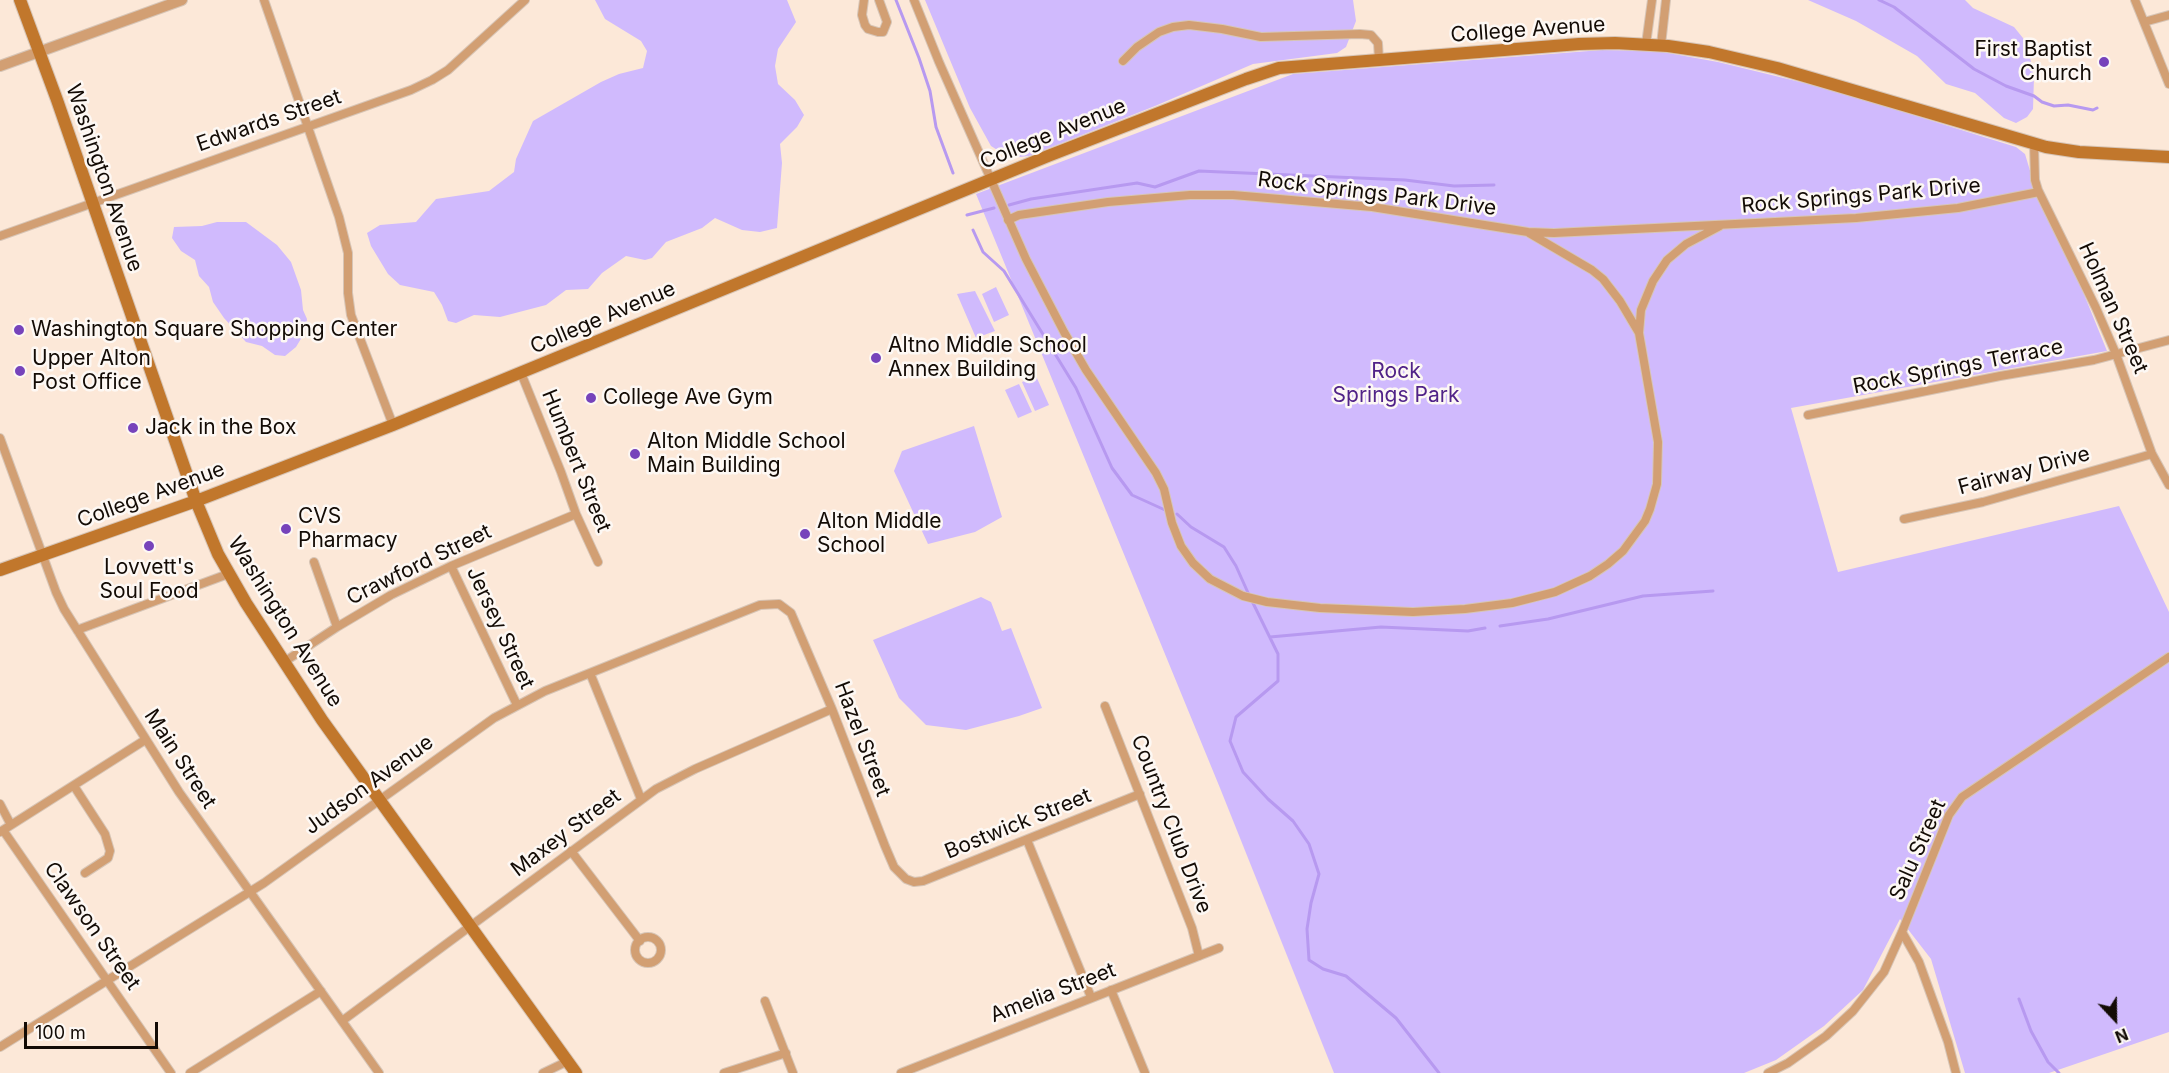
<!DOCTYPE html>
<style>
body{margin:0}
#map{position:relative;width:2169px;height:1073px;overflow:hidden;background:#fce8d8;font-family:Inter,sans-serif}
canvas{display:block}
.north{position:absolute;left:2085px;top:989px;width:60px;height:60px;-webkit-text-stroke:4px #fdf8f4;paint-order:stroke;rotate:158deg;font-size:16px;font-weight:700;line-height:24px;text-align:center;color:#130b05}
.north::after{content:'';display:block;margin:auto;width:21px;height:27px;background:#130b05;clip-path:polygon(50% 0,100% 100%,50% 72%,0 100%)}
.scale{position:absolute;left:24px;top:1022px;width:134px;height:27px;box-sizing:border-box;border:3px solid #130b05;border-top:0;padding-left:8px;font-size:18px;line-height:21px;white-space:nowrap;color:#130b05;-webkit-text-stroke:4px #fdf8f4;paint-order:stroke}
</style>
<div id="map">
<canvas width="2169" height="1073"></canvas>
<div class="north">N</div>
<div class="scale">100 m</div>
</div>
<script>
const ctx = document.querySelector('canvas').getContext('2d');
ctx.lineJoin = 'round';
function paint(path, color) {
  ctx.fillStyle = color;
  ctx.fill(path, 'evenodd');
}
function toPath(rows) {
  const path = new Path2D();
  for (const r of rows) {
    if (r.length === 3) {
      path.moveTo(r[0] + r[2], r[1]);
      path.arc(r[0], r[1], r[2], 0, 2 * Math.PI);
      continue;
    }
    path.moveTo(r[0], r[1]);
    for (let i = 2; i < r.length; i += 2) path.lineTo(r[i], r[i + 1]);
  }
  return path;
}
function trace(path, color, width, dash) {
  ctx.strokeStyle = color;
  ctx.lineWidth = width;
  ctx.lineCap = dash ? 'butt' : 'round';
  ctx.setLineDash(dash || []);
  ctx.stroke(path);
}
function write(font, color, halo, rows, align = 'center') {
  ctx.font = font + ' Inter,sans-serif';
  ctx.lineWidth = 5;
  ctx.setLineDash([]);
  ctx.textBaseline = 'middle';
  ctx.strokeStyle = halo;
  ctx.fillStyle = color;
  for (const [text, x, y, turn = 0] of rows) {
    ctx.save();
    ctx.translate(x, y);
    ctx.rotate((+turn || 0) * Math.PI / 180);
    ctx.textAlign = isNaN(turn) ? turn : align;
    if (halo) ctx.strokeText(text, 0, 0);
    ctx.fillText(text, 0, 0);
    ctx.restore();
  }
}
const green = toPath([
 [595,0,787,0,796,22,778,49,775,66,778,84,795,100,804,115,797,127,780,144,782,163,777,228,760,232,742,230,715,218,702,228,666,242,652,258,645,260,626,256,602,273,588,289,566,290,546,305,500,317,474,315,456,323,448,321,442,305,434,292,400,285,388,274,371,246,367,233,380,225,416,222,436,199,489,191,514,172,516,159,533,121,601,82,619,74,643,68,647,51,641,41,605,19],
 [925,0,1353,0,1356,21,1346,47,1337,53,1253,64,1155,106,1029,156,1010,158,991,146,970,108],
 [1808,0,1965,0,1973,8,2014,27,2027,43,2034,77,2033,109,2027,117,2016,123,2004,118,1975,93,1946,84,1917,56,1856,21],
 [1602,50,1657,51,1718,62,1833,90,2016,147,2025,154,2040,204,2077,277,2107,351,1791,408,1838,572,2119,506,2169,612,2169,1032,2049,1073,1965,1073,1931,959,1900,919,1863,990,1824,1026,1776,1060,1744,1073,1334,1073,1220,788,976,194,1293,74],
 [217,222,246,222,277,245,291,262,301,290,303,310,307,319,305,332,296,347,285,356,275,355,262,346,246,342,224,318,213,302,209,287,199,276,195,260,181,251,172,238,174,227,202,226],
 [996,287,1009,315,994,322,982,294],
 [975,291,995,331,976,338,957,294],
 [1036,376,1049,405,1035,411,1022,382],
 [1019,384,1032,412,1018,418,1005,390],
 [974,426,1002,517,975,532,928,544,894,471,902,451],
 [981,597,991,602,1002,631,1011,628,1042,708,1019,716,966,730,926,725,899,698,873,640]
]);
const stream = toPath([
 [896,0,919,58,930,91,936,127,953,173],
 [1879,0,1894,7,1974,69,2006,86,2034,96,2042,102,2054,106,2068,105,2093,110,2097,108],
 [1009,205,1031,199,1137,183,1155,187,1199,171,1405,180,1454,186,1494,185],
 [967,215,994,208],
 [973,230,983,252,1004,271,1076,388,1112,468,1132,495,1165,510],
 [1177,514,1191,527,1224,547,1236,566,1249,595],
 [1252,601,1278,654,1278,681,1236,717,1230,741,1243,772,1268,799,1293,821,1309,844,1319,874,1311,903,1307,929,1309,960,1323,969,1346,976,1396,1018,1439,1073],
 [1500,626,1548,619,1643,596,1713,591],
 [1270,637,1381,627,1468,631,1485,628],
 [2019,999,2031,1031,2048,1062,2059,1073]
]);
const minor = toPath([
 [264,0,339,217,348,253,348,293,351,315,393,425],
 [864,0,862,15,865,25,868,29,878,32,883,32,887,22,879,0],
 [914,0,939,62,1026,259,1064,332,1086,370,1156,473,1164,489,1172,523,1181,546,1193,563,1210,579,1243,596,1267,602,1320,608,1413,612,1465,609,1512,603,1555,592,1590,576,1608,564,1623,551,1645,521,1650,509,1657,484,1658,442,1639,333,1641,310,1653,281,1667,260,1686,244,1720,226],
 [2135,0,2169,84],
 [2144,22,2169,15],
 [1646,44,1652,0],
 [1661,45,1666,0],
 [1123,61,1137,47,1159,32,1173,27,1189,25,1222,29,1261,37,1360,34,1371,35,1378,43,1379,60],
 [2034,144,2035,180,2038,190,2096,308,2116,354,2152,454,2169,485],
 [1008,220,1019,215,1108,202,1190,195,1233,195,1372,207,1528,232,1554,233,1856,218,1958,208,2039,192],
 [1529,233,1592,270,1603,279,1620,301,1639,333],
 [0,236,411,90,432,80,448,70,525,0],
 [521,373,561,472,576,514,598,562],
 [1808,415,2000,376,2094,360,2169,340],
 [0,438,56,592,64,609,179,792,379,1073],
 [1904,519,1983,502,2152,454],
 [314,562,337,627],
 [451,566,517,705],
 [77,630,228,574],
 [284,662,337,627,391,595,451,566,576,514],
 [590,673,641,799],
 [1105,706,1192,928,1199,956],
 [74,786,105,834,110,851,108,858,85,873],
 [0,804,11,825],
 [3,830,171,1073],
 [0,832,145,740],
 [1027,840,1091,997],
 [571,851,640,941],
 [1902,932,1919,962,1948,1042,1956,1073],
 [648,950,13],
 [1111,990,1145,1073],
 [765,1001,793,1073],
 [342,1021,656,789,695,769,832,709],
 [0,1047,264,883,494,718,545,691,760,605,779,604,791,613,832,709,885,846,894,867,906,879,914,882,923,881,1140,794],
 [190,1073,321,991],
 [543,1073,568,1061],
 [724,1073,786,1053],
 [901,1073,1219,948],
 [1768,1073,1788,1063,1826,1036,1853,1011,1884,972,1902,932,1949,815,1962,797,2169,657]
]);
const tertiary = toPath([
 [0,66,182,0]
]);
const secondary = toPath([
 [20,0,57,100,196,501,218,554,246,603,322,720,576,1073],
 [0,570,196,501,393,425,1048,156,1246,79,1279,68,1579,44,1615,43,1668,46,1709,52,1777,68,2046,147,2079,152,2169,157]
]);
const markers = [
 [2104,62,6,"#7643bb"],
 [19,330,6,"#7643bb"],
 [876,358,6,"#7643bb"],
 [20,371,6,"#7643bb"],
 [591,398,6,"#7643bb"],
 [133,428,6,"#7643bb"],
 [635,454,6,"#7643bb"],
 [286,529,6,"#7643bb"],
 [805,534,6,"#7643bb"],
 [149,546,6,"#7643bb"]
];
const streetNames = [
 ["College Avenue",1528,30,-4],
 ["Edwards Street",269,121,-19],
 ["College Avenue",1053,134,-22],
 ["Washington Avenue",104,178,71],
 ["Rock Springs Park Drive",1377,194,7],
 ["Rock Springs Park Drive",1861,196,-5],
 ["Holman Street",2113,308,66],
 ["College Avenue",603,318,-23],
 ["Rock Springs Terrace",1958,367,-11],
 ["Humbert Street",576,461,68],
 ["Fairway Drive",2024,471,-15],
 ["College Avenue",151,495,-20],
 ["Crawford Street",419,565,-26],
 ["Washington Avenue",285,622,58],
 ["Jersey Street",500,628,65],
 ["Hazel Street",862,739,69],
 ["Main Street",180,759,57],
 ["Judson Avenue",369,785,-36],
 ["Bostwick Street",1018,824,-22],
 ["Country Club Drive",1171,824,69],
 ["Maxey Street",566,833,-37],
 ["Salu Street",1918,850,-66],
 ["Clawson Street",92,926,55],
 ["Amelia Street",1053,993,-21]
];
const poiNames = [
 ["First Baptist",2092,50,"right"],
 ["Church",2092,74,"right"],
 ["Washington Square Shopping Center",31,330],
 ["Altno Middle School",888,346],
 ["Annex Building",888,370],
 ["Upper Alton",32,359],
 ["Post Office",32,383],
 ["College Ave Gym",603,398],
 ["Jack in the Box",145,428],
 ["Alton Middle School",647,442],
 ["Main Building",647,466],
 ["CVS",298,517],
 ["Pharmacy",298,541],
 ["Alton Middle",817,522],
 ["School",817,546],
 ["Lovvett's",149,568,"center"],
 ["Soul Food",149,592,"center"]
];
const parkNames = [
 ["Rock",1396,372],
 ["Springs Park",1396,396]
];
paint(green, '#d0bafd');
trace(stream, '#b799f0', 3);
trace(minor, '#d7c5b6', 10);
trace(tertiary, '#d7c5b6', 12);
trace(secondary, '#d7c5b6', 14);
trace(minor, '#d29f73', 8);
trace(tertiary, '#d29f73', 10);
trace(secondary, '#c1772c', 12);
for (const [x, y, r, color] of markers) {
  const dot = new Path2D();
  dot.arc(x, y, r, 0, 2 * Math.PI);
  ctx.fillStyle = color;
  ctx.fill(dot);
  trace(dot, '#fdf8f4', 2);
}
write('21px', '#130b05', '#fdf8f4', streetNames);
write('21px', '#130b05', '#fdf8f4', poiNames, 'left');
write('21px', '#512388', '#fdf8f4', parkNames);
</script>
